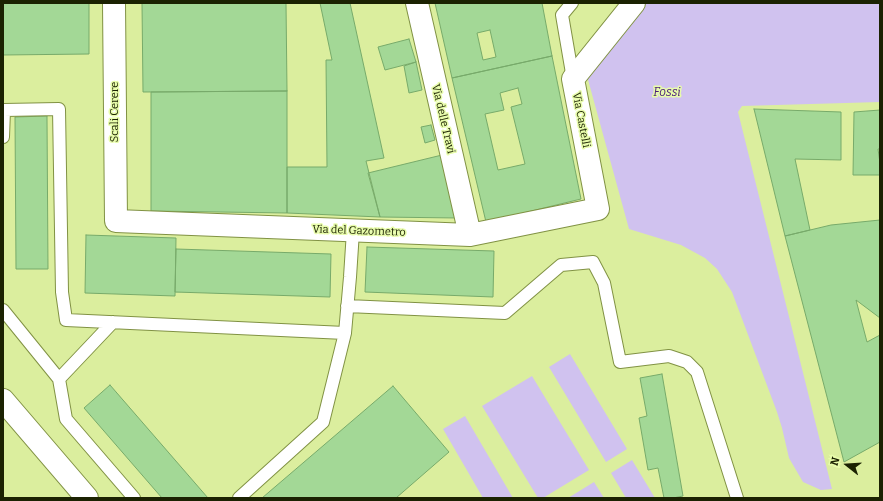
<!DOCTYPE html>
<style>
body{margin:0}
#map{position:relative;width:883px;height:501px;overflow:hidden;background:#dbee9e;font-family:Bitter,serif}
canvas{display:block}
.frame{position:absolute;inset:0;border:4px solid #1b2202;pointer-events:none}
.north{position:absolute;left:827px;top:445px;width:40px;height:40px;-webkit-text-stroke:3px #e8fcab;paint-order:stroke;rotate:287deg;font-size:11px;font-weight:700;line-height:16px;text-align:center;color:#1b2202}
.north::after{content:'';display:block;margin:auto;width:14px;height:18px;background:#1b2202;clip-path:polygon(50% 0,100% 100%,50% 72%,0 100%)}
</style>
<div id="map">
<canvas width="883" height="501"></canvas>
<div class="frame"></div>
<div class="north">N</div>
</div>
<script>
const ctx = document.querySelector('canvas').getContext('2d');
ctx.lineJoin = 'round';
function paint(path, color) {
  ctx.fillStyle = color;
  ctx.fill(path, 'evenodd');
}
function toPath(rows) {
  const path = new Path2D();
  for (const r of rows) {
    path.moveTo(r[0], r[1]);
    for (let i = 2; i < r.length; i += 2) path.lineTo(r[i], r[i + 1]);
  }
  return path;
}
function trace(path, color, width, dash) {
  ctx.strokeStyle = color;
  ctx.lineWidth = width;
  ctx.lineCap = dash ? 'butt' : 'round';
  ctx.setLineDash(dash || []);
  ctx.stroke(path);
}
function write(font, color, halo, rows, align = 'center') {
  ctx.font = font + ' Bitter,serif';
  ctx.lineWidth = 3;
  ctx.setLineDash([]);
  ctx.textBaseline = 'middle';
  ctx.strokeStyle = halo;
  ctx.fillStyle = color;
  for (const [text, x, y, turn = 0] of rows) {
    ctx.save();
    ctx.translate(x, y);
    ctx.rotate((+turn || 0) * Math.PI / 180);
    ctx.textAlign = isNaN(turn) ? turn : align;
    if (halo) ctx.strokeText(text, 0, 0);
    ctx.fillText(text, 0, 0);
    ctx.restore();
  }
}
const water = toPath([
 [645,3,880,3,880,102,742,106,738,112,832,489,821,490,803,482,789,458,782,428,777,412,732,292,717,269,705,258,681,245,629,229,587,76],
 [570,354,627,449,606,462,549,367],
 [532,376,589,470,543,498,538,498,482,406],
 [465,416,513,498,483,498,443,429],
 [632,460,655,498,626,498,611,473],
 [594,482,604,498,568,498]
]);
const building = toPath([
 [3,3,89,3,89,54,3,55,3,3],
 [142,3,286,3,287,91,143,92,142,3],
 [320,3,350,3,384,158,366,161,380,217,287,213,287,167,327,167,326,60,332,60,320,3],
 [435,3,542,3,552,56,452,78,435,3],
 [490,30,496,57,483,60,477,33,490,30],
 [409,39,416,62,385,70,378,47,409,39],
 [552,56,581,199,486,222,452,78,552,56],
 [518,88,522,104,511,107,525,164,498,170,485,114,504,110,500,93,518,88],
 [416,62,422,90,409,93,404,66,416,62],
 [287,91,287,213,151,211,151,92,287,91],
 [754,109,841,112,841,160,795,159,810,230,785,236,754,109],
 [880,110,880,149,878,149,880,163,880,175,853,175,854,112,880,110],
 [47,116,48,269,16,269,15,117,47,116],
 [431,125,435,140,425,143,421,127,431,125],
 [442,155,458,218,380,217,368,173,442,155],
 [880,220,880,318,856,300,867,342,880,335,880,442,844,462,785,236,831,225,880,220],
 [86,235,176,238,175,296,85,293,86,235],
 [367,247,494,251,493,297,365,292,367,247],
 [176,249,331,254,330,297,175,292,176,249],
 [662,374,683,496,673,498,664,498,658,468,648,470,639,418,647,416,640,378,662,374],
 [110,385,208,498,162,498,84,408,110,385],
 [393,386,449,452,396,498,262,498,393,386]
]);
const lane = toPath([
 [572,3,562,15,573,79],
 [3,137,4,110,59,109,62,292,66,320,345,333,350,277,353,231],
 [347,306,505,313,561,265,593,262,604,283,620,362,669,356,687,362,697,372,737,498],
 [3,310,59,379,113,322],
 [59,379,66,419,134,498],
 [239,498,323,422,345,333]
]);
const street = toPath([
 [114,3,116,221,470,235,598,209,573,79,634,3],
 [417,3,470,235]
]);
const secondary = toPath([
 [3,400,87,498]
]);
const streetNames = [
 ["Scali Cerere",115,112,-90],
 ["Via delle Travi",443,119,77],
 ["Via Castelli",581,120,79],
 ["Via del Gazometro",359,231,2]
];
const waterNames = [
 ["Fossi",667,93]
];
paint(water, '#d0c2ef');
paint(building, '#a3d896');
trace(building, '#77aa6a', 1);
trace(lane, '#819244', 14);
trace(street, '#819244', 24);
trace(secondary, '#819244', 24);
trace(lane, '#fff', 12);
trace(street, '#fff', 22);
trace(secondary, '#fff', 22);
write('11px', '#1b2202', '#e8fcab', streetNames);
write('italic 12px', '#481a7b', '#e8fcab', waterNames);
</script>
